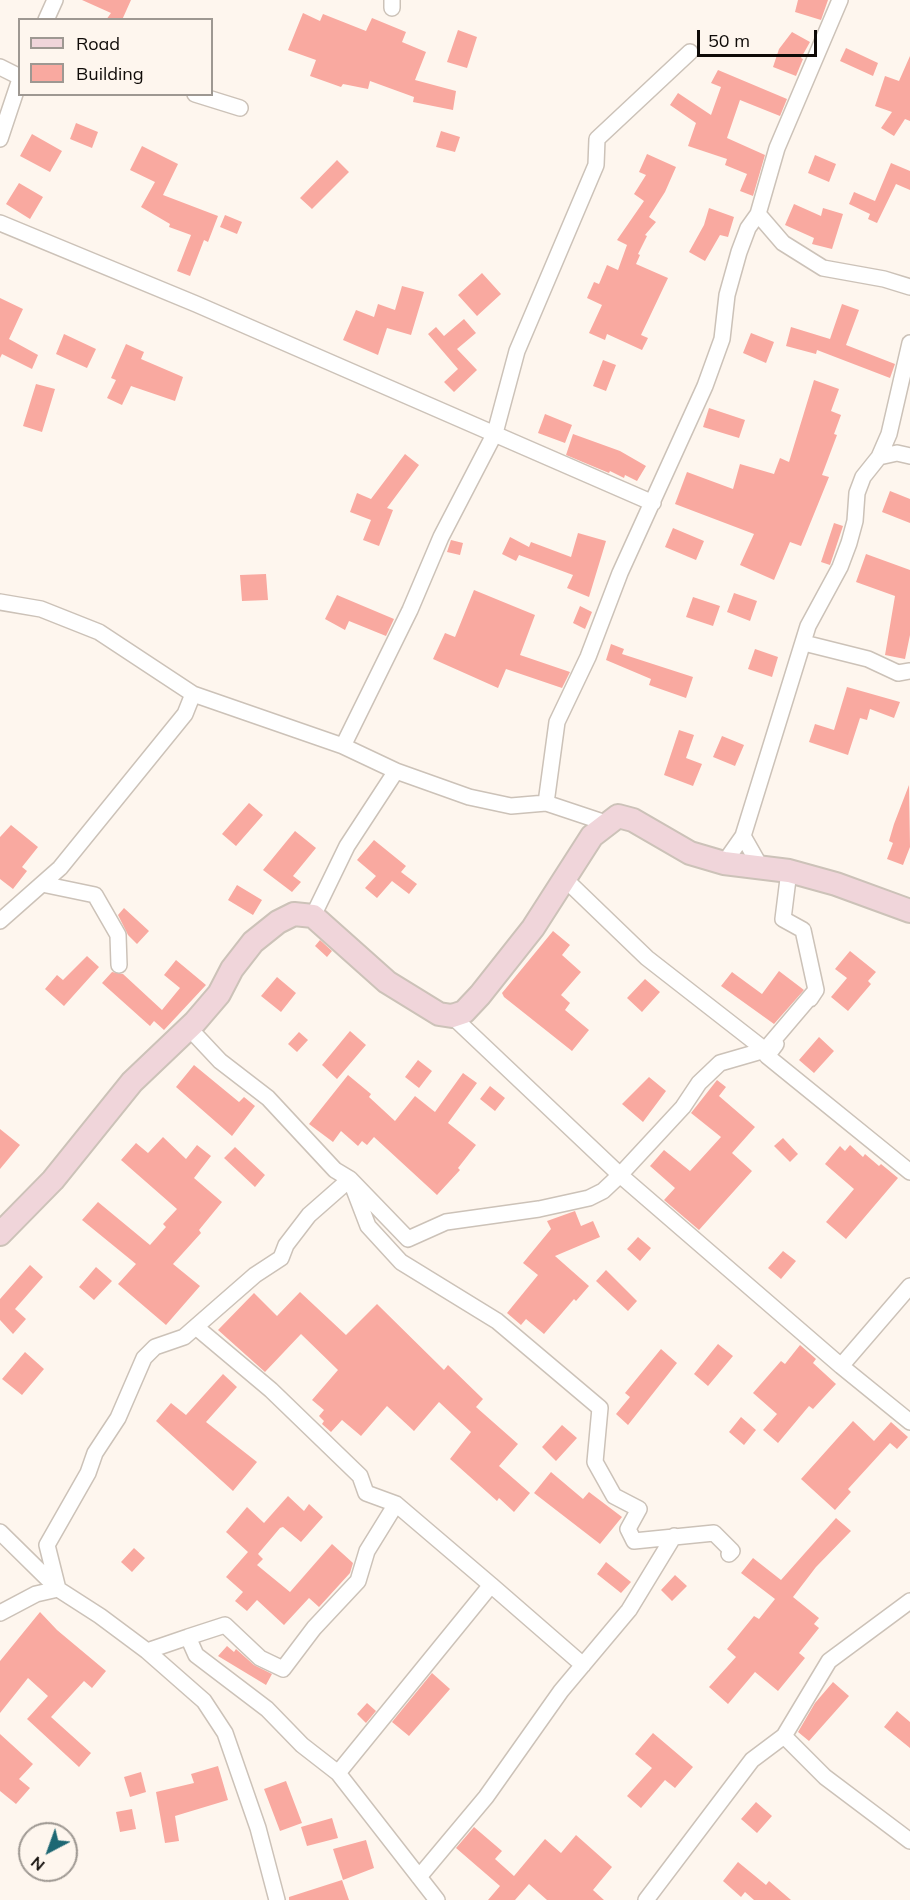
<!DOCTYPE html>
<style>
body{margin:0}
#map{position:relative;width:910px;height:1900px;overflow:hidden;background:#fef6ee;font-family:Mulish,sans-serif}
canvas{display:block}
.legend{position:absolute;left:18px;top:18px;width:195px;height:78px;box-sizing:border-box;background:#fef6ee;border:2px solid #9e9892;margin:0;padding:8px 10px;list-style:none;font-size:18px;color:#0f0b08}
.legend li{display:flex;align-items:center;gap:12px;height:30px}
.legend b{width:30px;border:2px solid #9e9892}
.north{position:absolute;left:18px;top:1822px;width:60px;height:60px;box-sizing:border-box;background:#fef6ee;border:2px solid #9e9892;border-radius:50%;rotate:221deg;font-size:16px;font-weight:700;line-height:24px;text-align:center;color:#0f0b08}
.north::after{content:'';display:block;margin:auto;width:21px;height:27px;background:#1d6773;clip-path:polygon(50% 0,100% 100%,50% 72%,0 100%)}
.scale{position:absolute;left:697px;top:30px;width:120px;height:27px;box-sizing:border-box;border:3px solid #0f0b08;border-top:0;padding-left:8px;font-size:18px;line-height:21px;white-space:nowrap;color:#0f0b08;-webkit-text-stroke:4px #fef6ee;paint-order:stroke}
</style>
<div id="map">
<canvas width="910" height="1900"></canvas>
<ul class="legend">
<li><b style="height:8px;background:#f0d5da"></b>Road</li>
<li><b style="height:16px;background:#f9a9a0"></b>Building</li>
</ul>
<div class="north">N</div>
<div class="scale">50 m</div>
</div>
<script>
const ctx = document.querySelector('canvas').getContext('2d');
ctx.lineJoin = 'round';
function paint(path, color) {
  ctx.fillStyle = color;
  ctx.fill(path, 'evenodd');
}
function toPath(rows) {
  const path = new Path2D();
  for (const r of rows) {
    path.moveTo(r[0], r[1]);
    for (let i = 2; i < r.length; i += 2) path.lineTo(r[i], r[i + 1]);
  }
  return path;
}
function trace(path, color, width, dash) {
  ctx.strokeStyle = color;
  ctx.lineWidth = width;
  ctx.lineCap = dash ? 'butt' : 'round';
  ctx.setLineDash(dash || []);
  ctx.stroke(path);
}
const building = toPath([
 [82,0,131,0,122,20,106,20,111,13],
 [798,0,828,0,821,20,795,12],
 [303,13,320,21,323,14,366,31,372,18,406,32,402,42,426,52,415,80,456,91,453,110,413,102,414,97,370,81,368,89,343,84,341,87,310,76,316,60,288,50],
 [458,30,477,37,467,68,447,62],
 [792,32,810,42,801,58,803,59,796,76,773,67,779,49],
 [846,48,878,63,873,76,840,61],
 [910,56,910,121,905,119,894,136,881,128,892,112,875,106,885,76,899,81],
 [718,70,787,99,780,116,740,100,727,138,765,155,753,196,740,191,747,174,725,165,727,159,688,146,696,123,670,105,678,93,711,115,721,87,711,83],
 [76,123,98,132,92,148,70,139],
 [441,131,460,137,455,152,436,147],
 [32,134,62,151,50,172,20,156],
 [142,146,178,164,163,195,218,216,208,242,204,240,190,276,177,271,191,235,169,227,170,224,141,207,155,182,130,170],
 [647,154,676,167,665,192,649,217,656,222,645,235,647,236,638,254,640,255,636,264,668,278,641,335,648,338,642,350,607,334,605,340,589,333,602,305,587,298,594,282,599,284,607,265,618,270,627,245,617,240,644,201,634,194,646,175,639,172],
 [815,155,836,164,829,182,808,173],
 [337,160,349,172,312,209,300,198],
 [891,163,910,171,910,190,896,184,877,223,868,219,870,214,849,204,854,192,875,201],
 [19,183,43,197,30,219,6,204],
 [794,204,821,216,823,208,843,214,832,249,812,244,814,238,785,225],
 [709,208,734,217,728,237,720,235,705,261,689,252,704,225],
 [225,215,242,222,237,234,220,227],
 [482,273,501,294,477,316,458,295],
 [402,286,424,292,411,335,387,328,378,355,343,340,356,310,374,317,378,304,395,310],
 [0,298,23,309,9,339,38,355,32,369,2,354,0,358],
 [842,304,859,310,846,345,895,364,890,378,817,350,816,354,786,346,791,327,830,339],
 [464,319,476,333,457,349,477,370,454,392,444,382,458,369,428,334,436,327,444,336],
 [751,333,774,342,766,363,743,353],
 [64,334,96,349,87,368,56,354],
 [126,344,144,352,141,359,183,377,175,401,131,386,122,405,107,398,116,380,111,378],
 [603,360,616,365,606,391,593,386],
 [814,380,839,389,831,411,841,415,834,434,837,435,822,475,829,477,801,546,790,542,774,580,740,565,754,534,675,504,687,472,733,489,740,464,774,474,780,458,789,462],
 [36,384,55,389,42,432,23,426],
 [709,408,745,420,739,438,703,427],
 [545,414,572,425,565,443,538,433],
 [573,434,620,451,646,466,637,481,625,475,624,478,610,471,609,473,566,455],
 [405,454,419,465,387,508,393,510,379,546,363,540,371,520,350,512,357,493,371,499],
 [890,491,910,499,910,523,882,512],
 [834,523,843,526,830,565,821,562],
 [673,528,704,541,696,560,665,547],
 [578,533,606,541,589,597,567,588,573,575,519,555,516,561,502,554,510,537,529,547,531,542,571,557],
 [451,540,463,543,460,555,447,552],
 [866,554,910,570,910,635,905,659,885,655,895,596,856,582],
 [266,574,268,600,242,601,240,575],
 [474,590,535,615,520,655,570,672,562,688,506,669,498,688,433,659,445,633,455,637],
 [734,593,757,601,750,621,727,612],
 [337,595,394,619,386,636,349,621,345,630,325,619],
 [693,597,720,606,713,626,686,617],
 [580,606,592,612,585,629,573,623],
 [611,644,624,649,622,654,693,677,686,698,649,685,651,679,606,660],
 [755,649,778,657,772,677,748,669],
 [847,687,900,702,894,718,870,709,867,720,860,718,848,755,809,742,815,724,834,730],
 [679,730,694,735,686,758,702,764,693,786,664,775],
 [722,736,744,745,735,766,713,757],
 [909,785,910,847,903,865,887,859,893,843,889,841,894,824],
 [249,803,263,815,236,846,222,834],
 [11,825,38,847,22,867,27,871,13,889,0,879,0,837],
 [295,831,316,848,293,876,301,882,292,892,263,870],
 [374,840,406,866,401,872,417,884,409,894,392,881,377,898,365,888,376,876,357,860],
 [237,885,262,900,253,915,228,900],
 [124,908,149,931,137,944,128,935,118,915],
 [553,931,570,945,562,955,581,972,561,995,570,1003,565,1010,589,1030,572,1051,504,997,502,993],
 [320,940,332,951,327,957,315,946],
 [850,951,876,972,868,981,871,984,848,1011,831,997,847,978,835,969],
 [87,956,99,967,64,1006,45,989,57,975,63,980],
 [176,960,206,985,164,1030,154,1021,150,1026,102,983,112,972,123,974,162,1010,180,988,164,975],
 [779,971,804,990,774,1024,721,986,732,972,762,994],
 [277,977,296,993,281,1012,261,996],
 [645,979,660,992,642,1012,627,998],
 [350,1031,366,1045,337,1079,322,1065],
 [299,1032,308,1040,297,1052,288,1044],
 [819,1037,834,1051,814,1073,799,1060],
 [418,1060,432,1071,419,1088,405,1077],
 [194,1065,239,1102,244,1097,255,1106,232,1136,176,1087],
 [463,1073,477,1083,448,1123,476,1145,458,1168,460,1170,437,1195,374,1137,367,1145,362,1141,358,1146,341,1131,333,1142,309,1124,348,1075,371,1094,369,1097,395,1121,415,1096,435,1112],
 [649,1077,666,1091,643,1122,622,1104],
 [717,1080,726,1087,719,1096,755,1127,732,1153,752,1171,699,1230,664,1200,675,1188,650,1166,664,1150,690,1171,721,1137,691,1113],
 [490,1086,505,1098,495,1111,480,1099],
 [0,1129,20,1145,0,1169],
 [163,1137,186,1159,197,1145,211,1156,194,1178,222,1202,199,1230,201,1233,173,1264,200,1286,166,1325,118,1284,136,1264,82,1220,98,1202,150,1245,166,1227,163,1224,177,1209,121,1160,136,1143,148,1153],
 [783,1138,798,1154,790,1162,774,1146],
 [850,1145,863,1157,865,1154,879,1166,881,1164,898,1178,846,1239,826,1222,854,1189,825,1164,840,1146,845,1151],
 [235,1147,265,1175,255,1187,224,1158],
 [575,1211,581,1226,593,1221,600,1237,555,1256,589,1286,576,1301,574,1299,544,1334,526,1319,521,1325,507,1313,538,1275,523,1263,551,1229,547,1221],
 [638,1237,651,1248,640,1261,627,1249],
 [783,1251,796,1261,781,1279,768,1268],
 [30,1265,43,1277,15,1309,26,1319,13,1334,0,1320,0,1299],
 [96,1267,112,1281,94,1300,79,1287],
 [606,1270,637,1301,628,1311,596,1281],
 [300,1292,346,1335,377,1304,444,1370,448,1365,483,1399,476,1407,518,1444,499,1466,530,1493,514,1512,499,1498,497,1501,450,1459,471,1432,439,1402,414,1431,387,1406,361,1436,342,1420,331,1432,322,1424,324,1421,319,1416,324,1410,312,1400,338,1370,301,1334,265,1372,218,1330,254,1293,277,1316],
 [718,1344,733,1356,708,1386,694,1374],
 [800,1345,816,1359,813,1363,836,1384,813,1409,809,1406,778,1443,763,1430,777,1414,753,1393,781,1361,785,1364],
 [661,1349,677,1363,628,1425,616,1414,630,1397,625,1393],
 [25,1352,44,1369,22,1395,2,1379],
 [223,1374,237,1387,206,1422,257,1462,233,1491,156,1421,171,1403,186,1415],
 [741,1417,756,1430,744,1445,729,1432],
 [853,1421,874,1441,891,1422,908,1437,897,1449,890,1443,848,1489,851,1492,835,1510,801,1479],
 [562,1425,577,1438,556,1461,542,1447],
 [551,1472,583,1499,589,1492,622,1517,600,1544,534,1493],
 [288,1496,304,1511,309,1504,323,1517,301,1542,283,1527,280,1528,258,1554,263,1559,257,1565,290,1592,332,1544,353,1563,350,1573,319,1607,309,1598,284,1625,257,1600,247,1611,235,1601,243,1592,226,1577,248,1552,226,1532,247,1507,264,1523],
 [836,1518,851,1531,816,1567,793,1597,819,1618,814,1624,819,1628,799,1653,805,1658,778,1691,755,1672,728,1704,709,1687,736,1657,727,1649,754,1616,759,1619,775,1599,741,1573,753,1558,781,1580],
 [134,1548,145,1558,132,1572,121,1562],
 [606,1562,631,1582,621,1593,597,1574],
 [675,1575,687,1586,672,1601,661,1590],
 [40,1612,57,1630,106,1671,92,1688,84,1681,51,1717,91,1753,79,1767,27,1719,48,1696,28,1678,0,1713,0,1661],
 [227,1646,234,1652,236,1649,254,1665,272,1674,266,1685,218,1656],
 [432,1673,450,1689,409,1736,392,1722],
 [833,1682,849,1696,809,1741,798,1732,815,1703],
 [367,1703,376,1711,366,1723,357,1714],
 [897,1711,910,1722,910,1748,884,1727],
 [653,1733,693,1767,675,1788,665,1780,641,1808,627,1796,652,1768,635,1754],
 [0,1734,33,1764,19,1779,30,1788,16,1804,0,1791],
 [218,1766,228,1800,175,1816,179,1841,165,1843,156,1792,194,1783,191,1774],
 [141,1772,146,1792,130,1797,124,1777],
 [286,1781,302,1823,280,1831,264,1789],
 [756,1802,772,1816,757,1833,741,1819],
 [132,1809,136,1829,120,1832,116,1812],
 [332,1818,338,1838,307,1846,301,1827],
 [474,1827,502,1851,495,1859,514,1876,545,1839,561,1853,576,1835,612,1867,593,1890,604,1900,547,1900,529,1884,515,1900,488,1900,500,1886,456,1848],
 [366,1840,374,1868,343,1880,333,1849],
 [738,1862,766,1885,769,1881,791,1900,754,1900,745,1892,741,1897,723,1881],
 [342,1880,349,1900,289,1900,289,1897]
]);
const street = toPath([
 [392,8,392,0],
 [46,20,55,0],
 [0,67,20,77],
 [195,94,240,108],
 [0,139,20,79],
 [758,214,783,243,823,268,884,279,910,287],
 [0,223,196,304,653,503],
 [879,457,897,453,910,456],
 [0,602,41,609,99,632,193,694,343,746,396,771,469,797,511,806,546,803,606,823],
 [804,643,868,659,898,673,910,671],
 [343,746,410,610,441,537,495,433,517,351,596,165,597,139,690,52],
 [546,803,557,722,588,657,620,573,705,386,722,339,727,295,739,252,748,228,758,214,777,148,840,0],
 [743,836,760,866],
 [724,863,743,836,808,626,840,567,849,543,855,521,857,493,863,477,879,457,889,434,910,343],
 [789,871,783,919,803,930,816,990,810,999],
 [566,880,647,958,765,1050],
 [42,884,95,895,118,935,119,965],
 [313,916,347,846,396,771],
 [0,921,60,868,185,714,193,694],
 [452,1016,620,1175,841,1366],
 [189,1028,220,1061,268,1098,335,1170,350,1179,368,1226,401,1262,497,1321,600,1408,595,1462,614,1496,639,1509,628,1529,634,1541,714,1533,732,1551,729,1554],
 [776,1044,767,1056,910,1172],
 [910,1286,841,1366,910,1422],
 [0,1532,58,1589,100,1616,147,1651,204,1701,225,1733,258,1828,277,1900],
 [491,1585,583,1665],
 [58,1589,47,1545,88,1473,95,1453,118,1418,144,1358,155,1347,184,1337,255,1275,281,1258,286,1245,309,1215,350,1179,408,1239,446,1222,539,1209,589,1198,603,1191,620,1175,683,1107,699,1083,720,1063,765,1050,816,990],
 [0,1613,36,1594,58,1589],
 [188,1637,225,1625,260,1658,283,1669,314,1628,358,1581,367,1551,396,1504,366,1493,360,1476,271,1390,196,1327],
 [147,1651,188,1637,196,1655,267,1709,302,1745,338,1773,491,1585,396,1504],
 [784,1736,829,1661,910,1601],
 [338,1773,437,1900],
 [419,1877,486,1797,561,1691,629,1610,674,1536],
 [646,1900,752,1760,784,1736,825,1777,910,1841]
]);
const secondary = toPath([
 [0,1234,53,1180,132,1082,195,1022,219,994,232,969,253,942,278,922,294,914,313,916,387,982,439,1014,452,1016,464,1012,480,995,533,928,592,836,618,816,633,820,690,853,724,863,789,871,836,884,910,911]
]);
paint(building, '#f9a9a0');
trace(street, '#ccc2b8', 18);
trace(secondary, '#ccc2b8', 26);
trace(street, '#fff', 15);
trace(secondary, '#f0d5da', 22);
</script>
